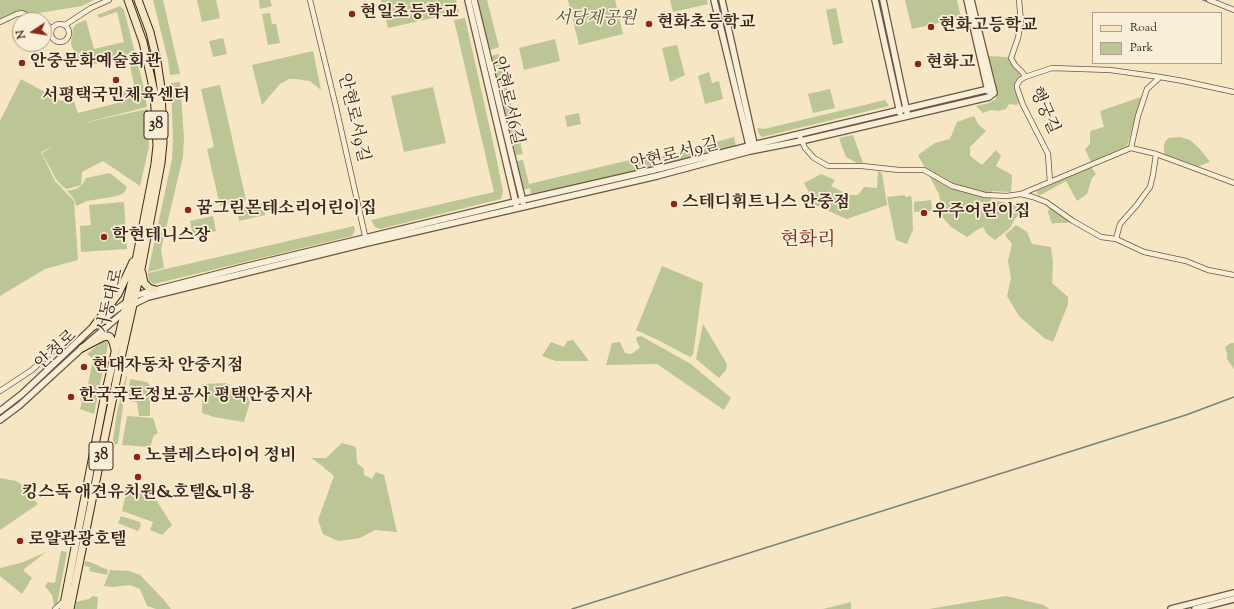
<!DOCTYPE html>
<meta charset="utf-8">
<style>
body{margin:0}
#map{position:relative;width:1234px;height:609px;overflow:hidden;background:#f6e6c3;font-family:"Sorts Mill Goudy",serif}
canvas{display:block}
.legend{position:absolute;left:1092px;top:12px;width:130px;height:52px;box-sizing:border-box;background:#f9efd8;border:1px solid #af9f8b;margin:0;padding:5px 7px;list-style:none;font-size:12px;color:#3f2618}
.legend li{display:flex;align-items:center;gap:8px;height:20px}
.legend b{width:20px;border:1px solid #af9f8b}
.north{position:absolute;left:12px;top:12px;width:40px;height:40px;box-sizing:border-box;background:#f9efd8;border:1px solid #af9f8b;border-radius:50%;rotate:258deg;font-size:11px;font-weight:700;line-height:16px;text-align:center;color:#3f2618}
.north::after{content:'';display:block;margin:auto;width:14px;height:18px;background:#8f2418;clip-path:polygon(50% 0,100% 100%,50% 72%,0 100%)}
</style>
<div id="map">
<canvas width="1234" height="609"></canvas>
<ul class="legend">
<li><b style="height:5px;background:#f6e6c3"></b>Road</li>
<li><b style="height:11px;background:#bcc594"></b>Park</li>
</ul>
<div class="north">N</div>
</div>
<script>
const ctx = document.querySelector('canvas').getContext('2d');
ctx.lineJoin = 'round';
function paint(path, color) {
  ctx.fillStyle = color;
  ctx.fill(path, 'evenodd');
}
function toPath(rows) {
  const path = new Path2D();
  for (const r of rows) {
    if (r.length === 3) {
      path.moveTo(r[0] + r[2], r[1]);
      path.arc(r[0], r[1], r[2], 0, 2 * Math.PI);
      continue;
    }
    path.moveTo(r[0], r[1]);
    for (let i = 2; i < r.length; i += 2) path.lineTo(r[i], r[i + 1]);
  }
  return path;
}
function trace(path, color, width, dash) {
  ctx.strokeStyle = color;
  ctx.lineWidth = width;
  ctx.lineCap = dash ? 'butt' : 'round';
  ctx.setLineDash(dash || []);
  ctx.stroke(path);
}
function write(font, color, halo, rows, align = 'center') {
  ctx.font = font + ' "Sorts Mill Goudy","Noto Serif KR",serif';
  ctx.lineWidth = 3.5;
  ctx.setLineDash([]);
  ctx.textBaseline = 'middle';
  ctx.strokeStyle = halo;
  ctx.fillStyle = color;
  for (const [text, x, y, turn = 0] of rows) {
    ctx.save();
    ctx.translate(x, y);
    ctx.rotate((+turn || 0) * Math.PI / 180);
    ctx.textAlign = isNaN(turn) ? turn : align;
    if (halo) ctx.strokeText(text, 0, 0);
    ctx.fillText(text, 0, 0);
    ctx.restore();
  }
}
const green = toPath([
 [0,0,94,0,82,6,33,14,20,10,0,19],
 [153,0,163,0,180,74,170,75,168,60],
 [197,0,216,0,220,18,202,22],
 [259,0,270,0,272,6,260,9],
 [381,0,456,0,459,12,388,28],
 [478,0,487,0,499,47,490,50],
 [568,0,615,0,623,34,579,45],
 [670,0,707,0,708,4,673,12],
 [905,0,957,0,961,18,912,29],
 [120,6,124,10,144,88,147,107,80,124,147,109,149,147,140,186,103,161,82,172,81,185,67,189,63,187,56,179,42,153,52,147,41,152,55,181,74,201,78,260,45,269,0,296,0,121,21,79,61,101,73,98,78,113,118,103,117,93,135,89,128,56,91,65,89,59,78,60,71,44,73,28,76,24,86,20,94,49,124,42,117,12,99,18,97,15],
 [836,8,843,43,833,45,826,10],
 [270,13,272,24,276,24,280,43,268,45,262,14],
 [465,18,494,147,503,191,501,199,380,229,375,227,371,220,494,192,454,20],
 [223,38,227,54,213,57,209,41],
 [555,39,560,61,524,70,519,48],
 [677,45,685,75,670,82,662,48],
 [313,51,321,90,310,81,296,79,289,79,280,84,262,105,252,65],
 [499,54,514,118,506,120,491,56],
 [988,56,1008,57,1014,68,1022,74,1015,84,1015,89,1019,102,1017,105,1009,104,1006,109,999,111,991,110,983,113,976,106,989,103,996,99,996,90,995,80],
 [709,72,712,83,719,81,723,99,705,104,698,76],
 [180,82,184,137,183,157,161,249,164,268,148,272,172,159,173,139,171,83],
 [220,85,246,200,220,206,207,149,214,147,201,89],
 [433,87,446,143,404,152,391,96],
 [830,89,835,108,813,113,808,94],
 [1141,97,1127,146,1091,162,1085,149,1090,144,1090,131,1104,127,1100,111],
 [885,100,889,106,762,137,759,134,757,128,764,129],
 [579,113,581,124,567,127,565,116],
 [974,116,978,124,986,131,970,147,970,156,982,165,996,150,1001,156,996,166,1012,175,1011,192,992,191,991,200,1020,205,1022,212,1014,220,1010,228,995,240,987,234,983,227,977,230,967,237,951,227,943,218,939,194,918,155,935,143,950,139,957,122],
 [517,129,523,154,516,155,510,130],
 [853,135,863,163,859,164,846,157,839,138],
 [734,137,736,147,659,166,657,158],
 [1180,137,1190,140,1199,148,1210,162,1197,167,1164,154,1164,145,1166,140,1169,138],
 [642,157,650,158,652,168,531,194,530,188,523,190,516,161,523,160,529,184],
 [1091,167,1096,174,1092,178,1087,194,1077,201,1066,181,1039,196,1036,191],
 [878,171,882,173,887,205,847,219,815,205,804,183,821,174,835,180,831,186,849,195,858,195,864,187,877,188],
 [110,173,127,187,124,193,117,196,87,201,76,206,74,199,67,191,76,189,82,185,86,178],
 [905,195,905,197,911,196,912,201,913,230,907,244,896,240,887,197],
 [931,200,932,211,914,212,914,202],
 [124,202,127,249,81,252,80,226,91,225,89,205],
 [263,204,265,215,239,221,237,210],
 [1050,206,1070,220,1068,223,1056,223,1052,224,1048,212],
 [213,216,216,231,193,236,190,221],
 [1016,225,1027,232,1032,244,1051,247,1053,263,1052,283,1068,297,1068,304,1053,342,1044,338,1019,316,1007,296,1011,278,1008,261,1012,244,1005,235],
 [354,226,355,230,352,236,154,284,149,281,148,273],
 [662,266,703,283,693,355,690,357,658,340,636,330],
 [703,324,727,364,726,370,719,378,696,359],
 [641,336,691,364,731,398,724,410,657,364,606,365,612,343,620,342,625,353,631,354,640,348,636,339,637,337],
 [573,340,589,361,556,361,542,356,551,342,564,347,567,341],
 [107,341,108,344,94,414,80,409,82,402,80,399,84,396,87,390,93,359,87,354,102,342],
 [1231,343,1234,343,1234,369,1227,359,1227,354,1225,347],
 [126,376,127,376,118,443,115,445,113,440,117,412],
 [130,379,147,382,150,385,150,416,139,416,137,402,128,401],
 [226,383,229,388,245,392,250,402,244,422,214,417,202,413,203,384],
 [127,416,153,418,158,433,154,435,150,447,122,445],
 [342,443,356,447,357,463,364,469,364,475,372,479,376,472,384,475,397,532,375,530,360,538,338,541,323,534,318,520,334,476,321,465,311,458,326,458],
 [0,478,16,481,27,488,26,492,38,504,0,530],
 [148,487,172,525,162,535,150,530,153,522,122,511,125,498,125,489],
 [121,516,140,522,141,525,138,531,118,523],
 [61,551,67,552,57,605,54,606,52,595,45,586,48,582,55,583],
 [46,552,23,570,32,578,22,594,0,576,0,568,21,563],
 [85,561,90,562,108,570,107,575,89,571,90,567,84,566],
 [110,570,129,571,140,575,164,600,171,609,156,609,147,606,140,589,130,585,112,587,104,586],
 [93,596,98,597,97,609,75,609,76,602,89,599],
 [1006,596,1044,605,1049,609,929,609],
 [851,602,851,609,823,609]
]);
const stream = toPath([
 [1203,0,1209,2],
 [572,609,1186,415,1234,397]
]);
const minor = toPath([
 [310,0,336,107,366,240],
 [1019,0,1021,22,1018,38,1011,58,1015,65,1023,73,1025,77],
 [1209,0,1234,10],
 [0,22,17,14,22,13,38,20],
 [60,33,9],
 [44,24,52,28],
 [65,25,91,8,109,0],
 [1160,77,1183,81,1234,92],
 [799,135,805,148,814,158,828,166,862,166,899,170,924,170,952,186,985,195,1007,196,1021,194,1033,197,1046,202,1073,221,1101,237,1116,239,1120,224,1136,206,1150,187,1153,175,1156,154,1131,148],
 [1156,154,1234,183],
 [1021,194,1131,148,1138,116,1147,89,1160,77,1110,70,1052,68,1025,77,1020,80,1017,85,1017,88,1023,105,1048,154,1050,182],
 [1116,239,1144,252,1186,261,1208,270,1234,275],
 [0,391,32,370,56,348],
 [55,609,64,601]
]);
const tertiary = toPath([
 [468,0,516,204],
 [474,0,523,202],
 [714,0,750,149],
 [722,0,755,148],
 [875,0,900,113],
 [883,0,907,113],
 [967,0,988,91],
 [132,305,148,297,367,243,657,176,750,151,801,141,989,97,994,93,971,0],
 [0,411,22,394,94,326,135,296,144,293,244,267,523,200,654,170,749,146,993,88],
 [0,420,20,405,82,348,125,311],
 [1171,609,1234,593],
 [1195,609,1234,599]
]);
const primary = toPath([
 [142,273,144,283,149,288,155,290],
 [94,326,118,294,133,262],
 [82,348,103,337,108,336,110,337,113,342,115,350],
 [63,609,104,399,133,276,155,164,157,145,154,92,143,42,128,0],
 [70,609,119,367,141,269,161,163,163,143,161,88,157,61,150,32,138,0]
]);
const markers = [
 [352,14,4,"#8f2418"],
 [649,24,4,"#8f2418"],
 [931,27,4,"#8f2418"],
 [22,63,4,"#8f2418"],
 [918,64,4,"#8f2418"],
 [116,80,4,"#8f2418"],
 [674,204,4,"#8f2418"],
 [188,210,4,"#8f2418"],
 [924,213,4,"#8f2418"],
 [104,237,4,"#8f2418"],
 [84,367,4,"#8f2418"],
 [71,397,4,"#8f2418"],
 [137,457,4,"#8f2418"],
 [138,477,4,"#8f2418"],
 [20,541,4,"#8f2418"]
];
const shields = [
 [156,125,24],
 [101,456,24]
];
const shieldNames = [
 ["38",156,125],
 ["38",101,456]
];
const poiNames = [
 ["현일초등학교",360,14],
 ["현화초등학교",657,24],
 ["현화고등학교",939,27],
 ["안중문화예술회관",30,63],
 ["현화고",926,64],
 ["서평택국민체육센터",116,97,"center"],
 ["스테디휘트니스 안중점",682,204],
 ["꿈그린몬테소리어린이집",196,210],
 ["우주어린이집",932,213],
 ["학현테니스장",112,237],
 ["현대자동차 안중지점",92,367],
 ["한국국토정보공사 평택안중지사",79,397],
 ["노블레스타이어 정비",145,457],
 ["킹스독 애견유치원&호텔&미용",138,494,"center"],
 ["로얄관광호텔",28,541]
];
const parkNames = [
 ["서당제공원",595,20]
];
const streetNames = [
 ["안현로서6길",506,101,77],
 ["행궁길",1043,111,66],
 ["안현로서9길",352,118,77],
 ["안현로서9길",675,156,-14],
 ["서동대로",112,301,-77],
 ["안청로",57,351,-43]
];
const quarterNames = [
 ["현화리",808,242]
];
paint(green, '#bcc594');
trace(stream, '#79817a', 1.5);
trace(minor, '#6d5643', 6);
trace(tertiary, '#6d5643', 8);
trace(primary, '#3f2618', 9);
trace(minor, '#f9efd8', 4.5);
trace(tertiary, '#f9efd8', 5.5);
trace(primary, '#f6e6c3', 7);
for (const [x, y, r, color] of markers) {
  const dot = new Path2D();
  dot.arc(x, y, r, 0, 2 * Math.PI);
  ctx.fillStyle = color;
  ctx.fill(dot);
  trace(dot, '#f9efd8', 1.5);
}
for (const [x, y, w] of shields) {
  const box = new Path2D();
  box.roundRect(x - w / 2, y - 14, w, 28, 3);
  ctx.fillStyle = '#f9efd8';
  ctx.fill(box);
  trace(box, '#3f2618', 1);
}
write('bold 16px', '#3f2618', null, shieldNames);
write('bold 17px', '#3f2618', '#f9efd8', poiNames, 'left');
write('italic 17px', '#5e4e37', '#f9efd8', parkNames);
write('17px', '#3f2618', '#f9efd8', streetNames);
write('19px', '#7a1f14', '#f9efd8', quarterNames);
</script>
